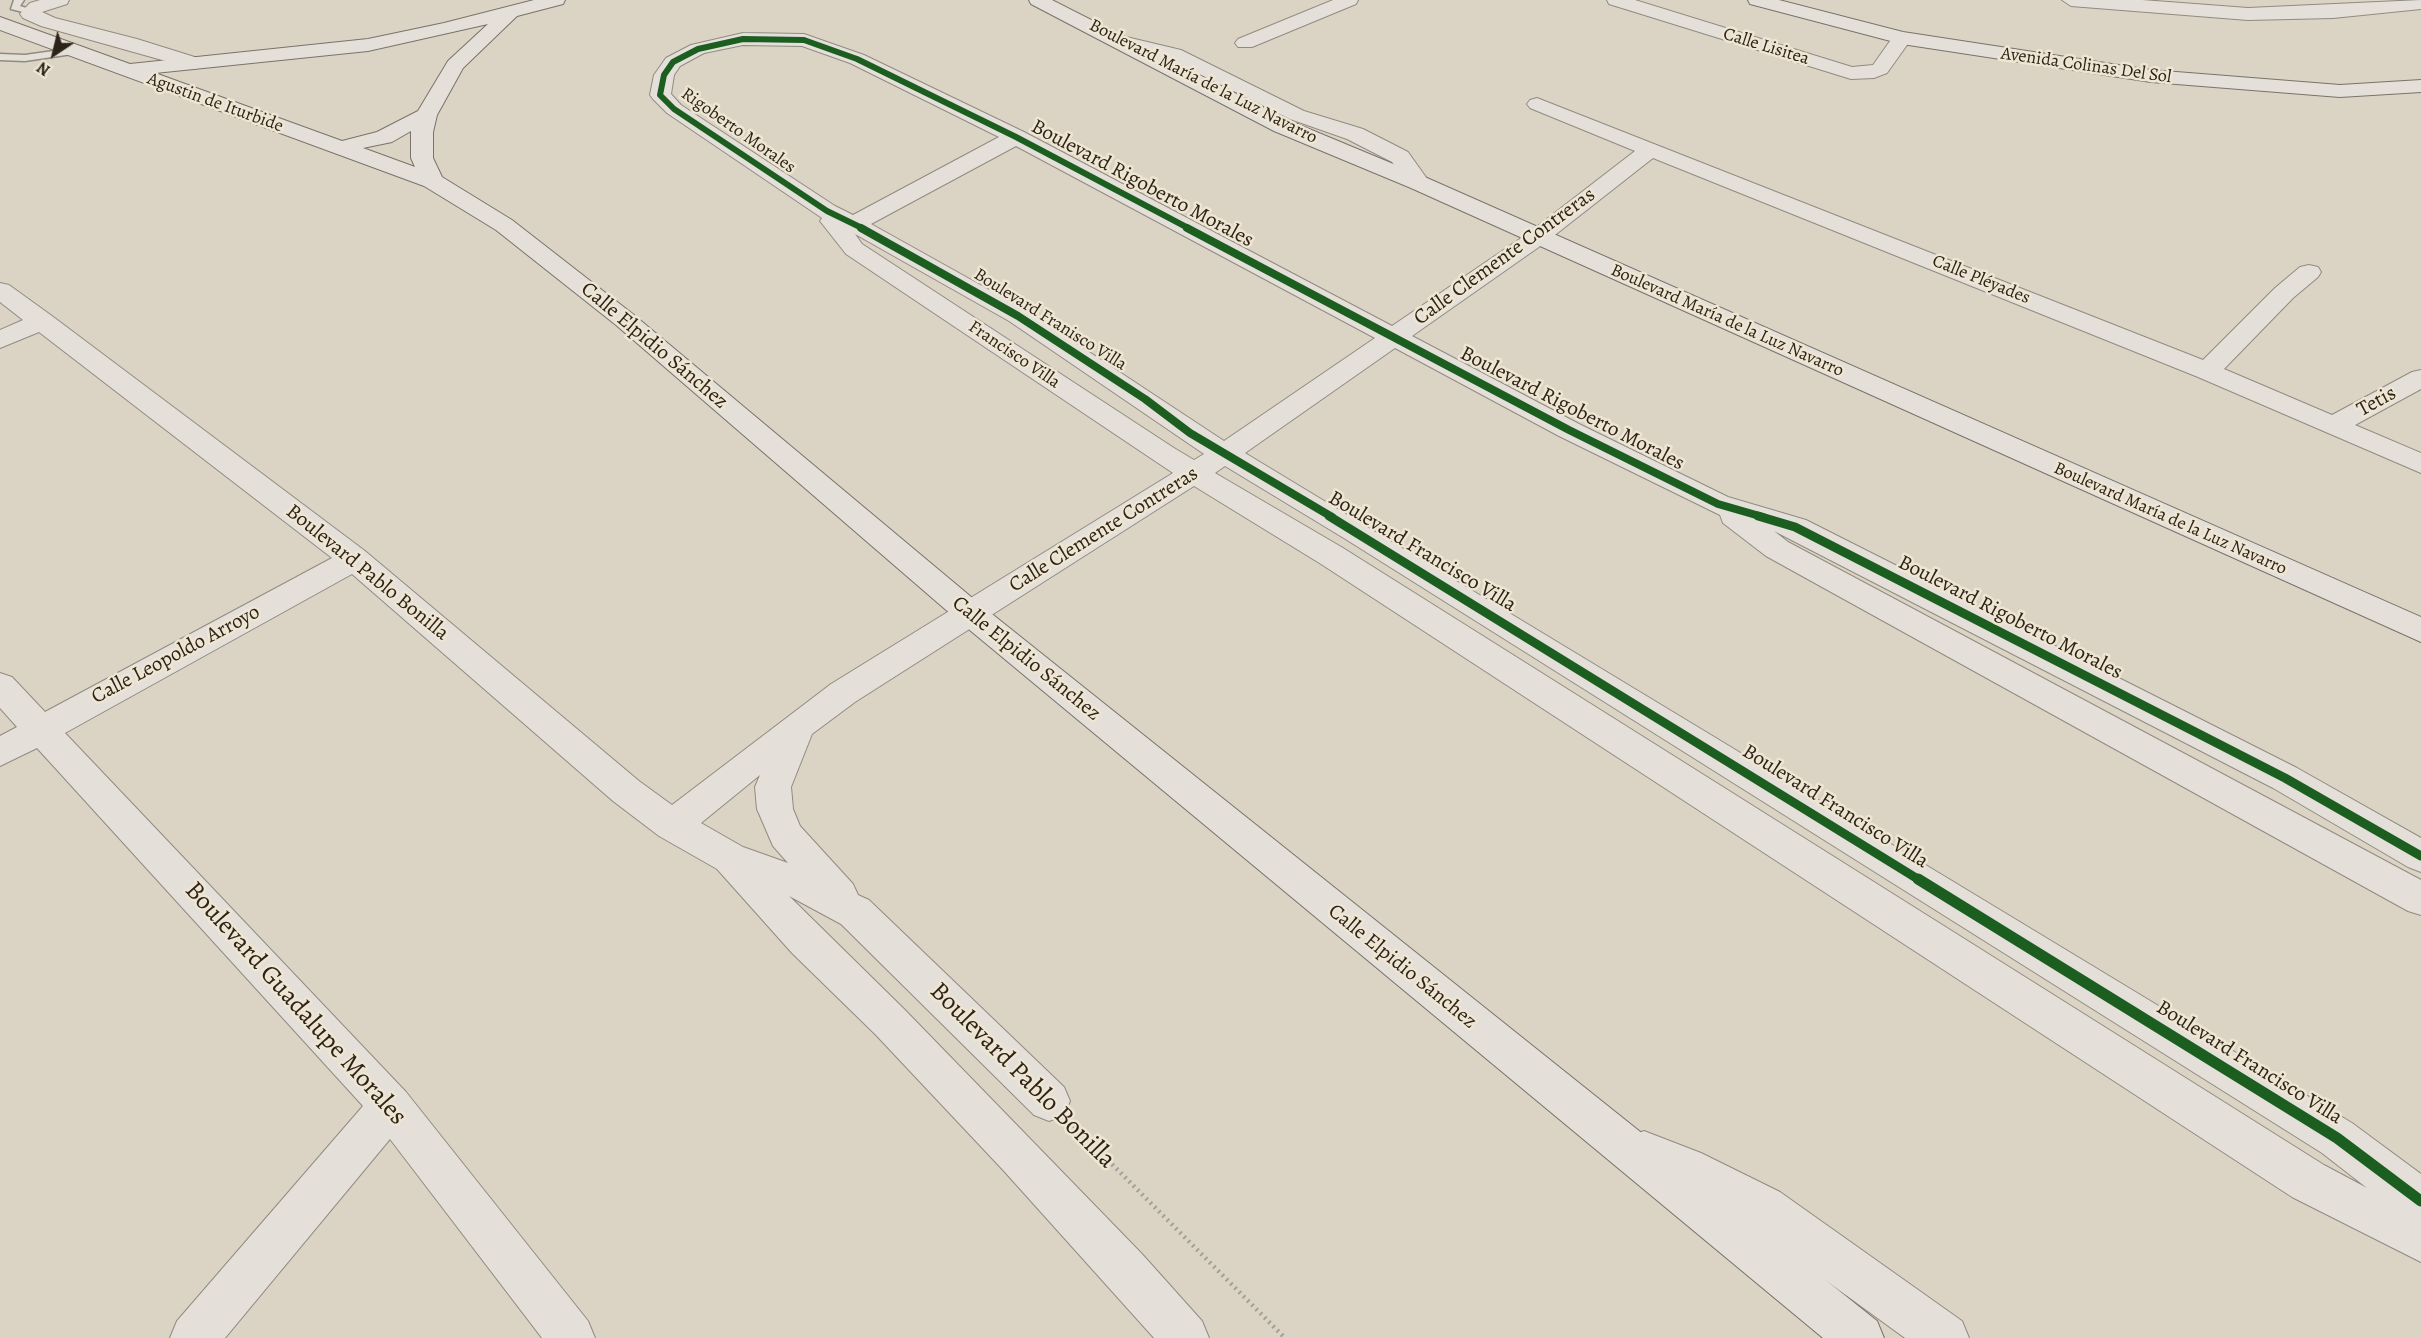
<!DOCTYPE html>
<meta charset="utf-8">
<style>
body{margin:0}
#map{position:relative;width:2421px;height:1338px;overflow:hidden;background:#dbd4c5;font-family:Alegreya,serif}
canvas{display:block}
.north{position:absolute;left:24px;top:24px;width:60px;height:60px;-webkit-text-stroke:4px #eee5d3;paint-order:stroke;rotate:215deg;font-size:16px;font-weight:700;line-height:24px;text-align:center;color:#2d2319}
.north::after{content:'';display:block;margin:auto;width:21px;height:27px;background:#2d2319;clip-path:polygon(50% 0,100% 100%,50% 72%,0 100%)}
</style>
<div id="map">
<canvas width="2421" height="1338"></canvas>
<div class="north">N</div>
</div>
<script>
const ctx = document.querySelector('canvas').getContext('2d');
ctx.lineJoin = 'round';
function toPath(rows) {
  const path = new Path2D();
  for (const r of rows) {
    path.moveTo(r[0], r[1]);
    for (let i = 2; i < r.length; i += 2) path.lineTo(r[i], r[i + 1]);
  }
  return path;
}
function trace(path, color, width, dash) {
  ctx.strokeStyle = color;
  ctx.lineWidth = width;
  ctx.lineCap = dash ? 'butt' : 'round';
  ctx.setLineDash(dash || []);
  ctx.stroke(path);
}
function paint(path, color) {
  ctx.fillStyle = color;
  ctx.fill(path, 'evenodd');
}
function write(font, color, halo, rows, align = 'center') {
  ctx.font = font + ' Alegreya,serif';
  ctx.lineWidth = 5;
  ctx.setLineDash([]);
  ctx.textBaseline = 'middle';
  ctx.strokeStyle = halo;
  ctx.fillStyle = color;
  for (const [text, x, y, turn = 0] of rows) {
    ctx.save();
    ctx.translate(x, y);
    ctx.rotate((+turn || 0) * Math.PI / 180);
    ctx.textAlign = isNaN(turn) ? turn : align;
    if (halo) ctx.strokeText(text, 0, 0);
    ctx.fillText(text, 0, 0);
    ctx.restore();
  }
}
const path = toPath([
 [1074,1126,1285,1338]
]);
const lane = toPath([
 [14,0,24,0,20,6,36,11,31,14,11,9,14,0],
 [75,48,80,51,79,53,25,61,0,60,0,54,25,55,75,48]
]);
const street = toPath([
 [40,0,69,0,67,4,42,12,55,18,137,39,201,59,204,63,201,67,194,69,187,67,41,26,23,18,20,14,23,10,30,3,40,0],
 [1333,0,1358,0,1356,4,1252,47,1238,47,1235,43,1238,39,1333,0],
 [1607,0,1635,0,1852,67,1873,65,1895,34,1909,34,1912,38,1887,73,1874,78,1851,79,1609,4,1607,0],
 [2062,0,2142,0,2248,8,2421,0,2421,9,2333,18,2248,20,2071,6,2062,0],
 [743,33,804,34,864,55,1024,132,1392,326,1530,232,1635,151,1530,108,1527,104,1530,100,1537,98,2203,360,2275,288,2300,267,2309,265,2318,267,2321,272,2318,277,2293,298,2224,369,2332,415,2412,372,2421,370,2421,389,2355,425,2421,453,2421,473,2198,377,1653,158,1546,242,1412,336,1579,424,1728,497,1806,520,2297,768,2421,838,2421,872,2408,867,2273,788,1774,531,1788,542,2421,880,2421,915,2408,911,1766,556,1723,523,1720,515,1559,436,1395,348,1245,453,2352,1123,2421,1174,2421,1262,2292,1197,1321,564,1194,486,855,702,812,734,791,787,793,809,800,826,853,884,858,895,869,900,1064,1087,1070,1101,1064,1115,1049,1121,1034,1115,841,924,789,896,904,1009,1142,1254,1202,1321,1209,1338,1154,1338,1004,1171,876,1035,792,953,717,869,659,836,613,801,352,574,65,733,406,1092,588,1321,595,1338,542,1338,390,1139,225,1338,170,1338,177,1321,363,1106,37,748,0,766,0,736,17,727,0,708,0,673,12,677,45,712,332,558,39,332,0,348,0,330,23,320,0,302,0,283,9,285,52,316,365,551,639,781,672,805,831,684,1173,473,846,254,820,221,822,218,667,113,653,99,650,95,654,75,666,58,691,45,743,33],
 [743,45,802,46,850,63,999,137,853,215,835,206,681,105,671,94,674,75,680,66,704,53,743,45],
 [1016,146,1375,338,1224,441,1027,311,871,224,1016,146],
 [855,234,1009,321,1204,454,1194,460,1174,448,862,244,855,234],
 [1225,466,1347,540,2322,1153,2367,1188,2324,1165,1343,548,1215,473,1225,466],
 [760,775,755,787,757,809,773,846,788,863,743,847,701,823,760,775],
 [1118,35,1181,50,1304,111,1363,129,1408,152,1430,183,1427,188,1419,190,1411,188,1392,162,1347,139,1290,119,1167,58,1111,45,1108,41,1118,35],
 [1644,1131,1701,1153,1780,1192,1962,1321,1969,1338,1905,1338,1748,1224,1673,1185,1629,1167,1622,1152,1629,1137,1644,1131]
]);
const secondary = toPath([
 [534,0,565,0,563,4,517,16,463,68,437,115,433,132,433,158,442,177,512,220,634,315,982,606,1877,1321,1884,1338,1823,1338,960,622,616,325,496,230,424,186,0,30,0,17,130,64,368,39,444,23,534,0],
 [488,24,448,61,418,111,377,132,342,141,155,73,368,51,488,24],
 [411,131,411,158,415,167,363,148,392,142,411,131],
 [1029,0,1052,0,1290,121,1427,178,2421,617,2421,642,1411,188,1274,131,1031,4,1029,0],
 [1748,0,1779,0,1903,32,2151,70,2340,85,2421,80,2421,92,2340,97,2151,82,1902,44,1750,4,1748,0]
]);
const cyclewayFar3 = toPath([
 [864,229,827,211,674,109,660,95,664,75,673,62,698,49,743,39,804,40,857,59,1016,137,1190,229]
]);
const cyclewayFar2 = toPath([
 [861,228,1018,316,1145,399,1190,433,1332,517],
 [1187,228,1569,430,1718,504,1763,517]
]);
const cyclewayFar1 = toPath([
 [1329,516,1921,881],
 [1758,516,1795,527,2285,778,2421,856]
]);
const cycleway = toPath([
 [1918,879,2337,1138,2421,1201]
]);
const farStreetnames = [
 ["Calle Lisitea",1766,47,17],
 ["Avenida Colinas Del Sol",2086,66,8],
 ["Boulevard María de la Luz Navarro",1203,82,27],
 ["Agustin de Iturbide",215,103,20],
 ["Rigoberto Morales",738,131,35],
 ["Calle Pléyades",1981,280,22],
 ["Boulevard Franisco Villa",1050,320,32],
 ["Boulevard María de la Luz Navarro",1727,321,24],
 ["Francisco Villa",1014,355,34],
 ["Boulevard María de la Luz Navarro",2170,519,24]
];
const streetNames = [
 ["Boulevard Rigoberto Morales",1142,184,28],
 ["Calle Clemente Contreras",1505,257,-36],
 ["Calle Elpidio Sánchez",654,346,40],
 ["Tetis",2377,402,-29],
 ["Boulevard Rigoberto Morales",1572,409,27],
 ["Calle Clemente Contreras",1104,530,-32],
 ["Boulevard Francisco Villa",1422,552,31],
 ["Boulevard Pablo Bonilla",367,573,39],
 ["Boulevard Rigoberto Morales",2010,618,27],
 ["Calle Leopoldo Arroyo",176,655,-28],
 ["Calle Elpidio Sánchez",1026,659,39],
 ["Boulevard Francisco Villa",1835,807,32],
 ["Calle Elpidio Sánchez",1402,967,39],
 ["Boulevard Francisco Villa",2249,1063,32]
];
const nearStreetnames = [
 ["Boulevard Guadalupe Morales",295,1004,48],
 ["Boulevard Pablo Bonilla",1022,1076,45]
];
trace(lane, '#908b81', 3);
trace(street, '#908b81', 2);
trace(secondary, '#78736a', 2);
trace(path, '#a39f99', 4.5, [2, 4]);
paint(lane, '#e4e0d9');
paint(street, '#e4e0d9');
paint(secondary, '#e4e0d9');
trace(cyclewayFar3, '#1b5e20', 6);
trace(cyclewayFar2, '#1b5e20', 8);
trace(cyclewayFar1, '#1b5e20', 9);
trace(cycleway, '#1b5e20', 11);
write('18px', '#2d2319', '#eee5d3', farStreetnames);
write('21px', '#2d2319', '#eee5d3', streetNames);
write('26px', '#2d2319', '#eee5d3', nearStreetnames);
</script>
